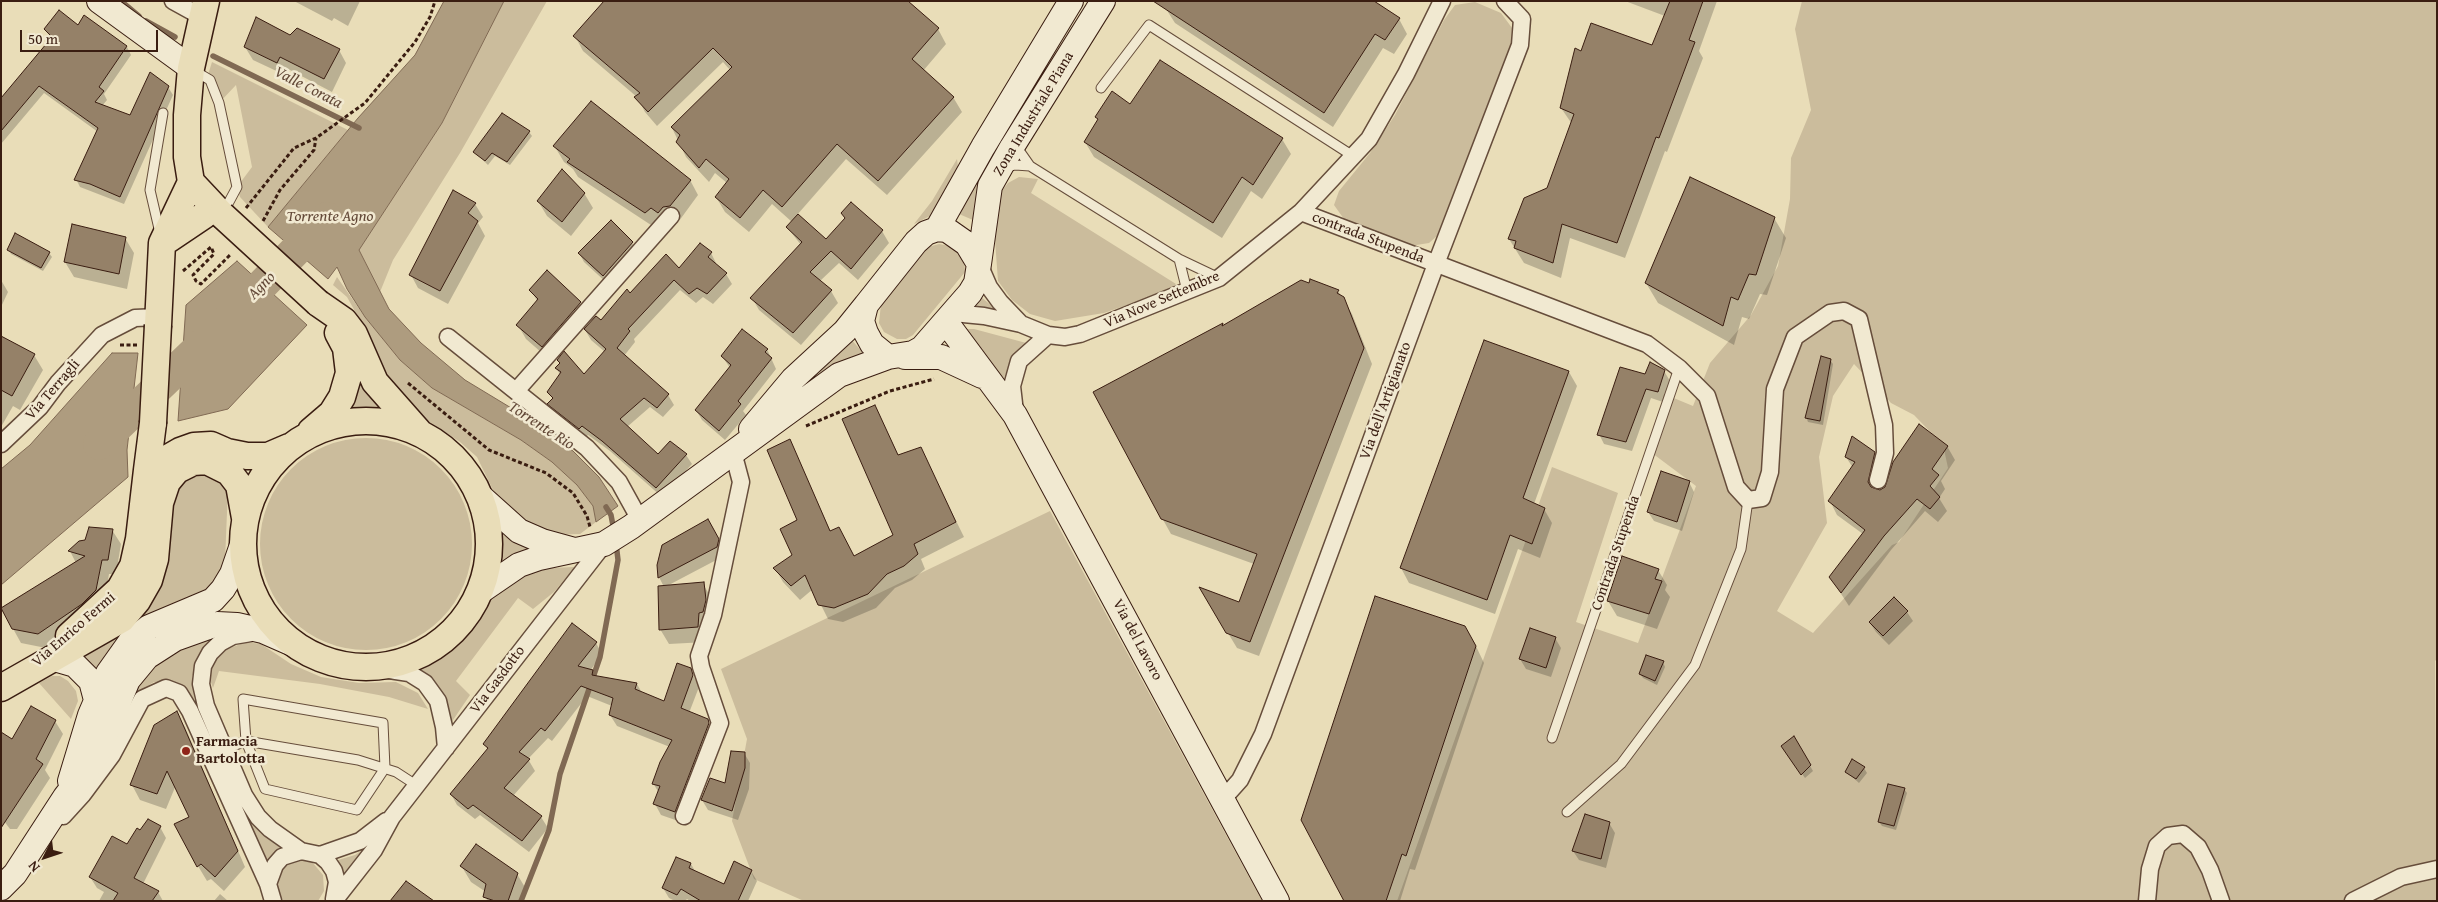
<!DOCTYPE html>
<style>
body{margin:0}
#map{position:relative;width:2438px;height:902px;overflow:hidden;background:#e9ddb8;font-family:"Gentium Book Plus",serif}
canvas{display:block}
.frame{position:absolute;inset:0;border:2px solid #3a1d11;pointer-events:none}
.north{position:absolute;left:20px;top:832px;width:50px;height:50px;-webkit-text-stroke:4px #f1e9d1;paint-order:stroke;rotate:229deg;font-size:14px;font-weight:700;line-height:20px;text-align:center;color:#3a1d11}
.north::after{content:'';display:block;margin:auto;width:18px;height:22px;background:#3a1d11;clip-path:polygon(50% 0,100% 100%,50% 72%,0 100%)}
.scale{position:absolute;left:20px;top:30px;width:138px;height:22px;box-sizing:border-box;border:2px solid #3a1d11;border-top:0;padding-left:6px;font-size:15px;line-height:18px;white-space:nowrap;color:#3a1d11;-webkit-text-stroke:4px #f1e9d1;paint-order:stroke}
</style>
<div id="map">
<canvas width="2438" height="902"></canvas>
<div class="frame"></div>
<div class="north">N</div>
<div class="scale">50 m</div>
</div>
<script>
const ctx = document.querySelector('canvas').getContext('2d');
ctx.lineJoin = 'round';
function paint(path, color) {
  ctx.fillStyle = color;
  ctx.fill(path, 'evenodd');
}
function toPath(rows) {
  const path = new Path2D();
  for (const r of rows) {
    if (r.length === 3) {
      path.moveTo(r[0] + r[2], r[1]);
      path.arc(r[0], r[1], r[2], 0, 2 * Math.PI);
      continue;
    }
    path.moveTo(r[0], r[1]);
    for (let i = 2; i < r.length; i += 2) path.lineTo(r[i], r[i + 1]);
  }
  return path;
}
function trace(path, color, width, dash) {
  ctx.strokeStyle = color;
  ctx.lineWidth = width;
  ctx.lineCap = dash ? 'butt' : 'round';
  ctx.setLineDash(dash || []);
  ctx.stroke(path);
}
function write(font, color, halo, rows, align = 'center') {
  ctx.font = font + ' "Gentium Book Plus",serif';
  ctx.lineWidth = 5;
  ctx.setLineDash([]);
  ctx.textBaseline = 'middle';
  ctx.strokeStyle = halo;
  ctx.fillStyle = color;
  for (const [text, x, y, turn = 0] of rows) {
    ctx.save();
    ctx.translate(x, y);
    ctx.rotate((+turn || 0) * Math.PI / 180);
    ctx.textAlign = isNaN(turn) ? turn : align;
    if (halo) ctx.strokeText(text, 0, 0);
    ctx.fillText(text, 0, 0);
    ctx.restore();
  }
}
const green = toPath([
 [504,1,547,1,460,153,393,260,380,292,359,250,442,123],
 [1802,1,2437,1,2437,659,2435,661,2437,901,1397,901,1552,467,1618,493,1576,622,1638,643,1696,486,1648,450,1664,394,1693,406,1710,363,1751,315,1778,266,1790,199,1791,158,1811,110,1795,29],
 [1854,364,1891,403,1914,415,1943,445,1948,468,1899,542,1892,545,1813,633,1777,611,1827,523,1819,457,1833,396],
 [1475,2,1501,13,1512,28,1511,43,1437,236,1429,243,1410,246,1344,219,1334,205,1339,191,1370,153,1395,115,1444,20,1455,5],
 [212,62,348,130,268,227,240,197,237,187,252,167,236,85,219,103,207,78],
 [1037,80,1041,83,981,179,973,220,959,214,990,149],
 [957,159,959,174,934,214,914,224,932,201],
 [1019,177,1038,179,1031,193,1176,284,1170,290,1104,313,1055,321,1030,314,1012,300,998,281,995,240,1001,192,1008,183],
 [939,244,950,246,959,253,964,258,965,272,913,335,906,339,897,339,884,332,879,323,881,304,928,247],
 [337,277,365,317,400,360,432,388,521,440,552,462,577,485,593,506,596,522,580,534,545,535,516,517,493,490,477,457,460,442,406,406,389,384,361,322,347,297,333,285],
 [979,295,1002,315,971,309],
 [963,329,974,329,1030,344,1011,360,1004,378,961,337],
 [850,338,865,355,787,401],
 [357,371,380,408,347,409],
 [366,544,106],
 [199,472,210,474,228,488,225,561,218,577,197,598,96,677,73,656,176,482],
 [1050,511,1262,901,804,901,754,879,732,821,747,739,721,669],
 [501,534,539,552,503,565],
 [575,567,554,592,533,609,518,598,456,681,470,695,451,723,447,705,437,687,420,670,460,644,498,591,519,576,550,568],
 [226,633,202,653,192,677,195,707,167,682,154,682,138,692,112,740,130,689,167,651],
 [246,642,261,644,291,664,321,677,359,683,396,682,418,693,428,709,389,697,320,684,219,671,213,688,209,677,211,662,222,651],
 [52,676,60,676,68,681,76,691,78,701,71,719,39,683],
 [246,819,284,851,268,869],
 [372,843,345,879,338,860,355,855],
 [296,860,312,862,323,875,324,891,318,901,283,901,280,896,276,882,283,867]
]);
const water = toPath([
 [444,1,504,1,442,123,359,250,389,309,421,343,465,380,536,423,573,451,599,477,618,506,596,522,593,506,577,485,552,462,521,440,432,388,400,360,365,317,347,289,337,267,328,279,268,227,358,118,415,55,444,1],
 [237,261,307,325,228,409,178,421,186,305,237,261],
 [112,353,138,353,127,450,128,477,1,585,1,469,30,445,112,353]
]);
const shadow = toPath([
 [294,1,360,1,348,26,334,18,332,21],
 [1625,1,1717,1,1699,51,1703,58,1667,152,1665,151,1625,258,1570,238,1561,278,1524,263,1509,239,1548,189,1572,124,1561,108,1582,52,1652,46,1665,16],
 [1166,9,1399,19,1407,34,1394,54,1383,48,1333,127,1175,23],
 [85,17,127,47,131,55,104,94,107,100,102,106,130,117,168,87,173,95,124,204,80,187,76,179,98,132,44,93,1,144,1,100,52,39,45,29,78,27],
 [938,29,946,44,923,71,953,97,962,112,887,195,846,159,797,215,827,241,882,231,889,243,858,280,839,263,820,281,831,291,838,303,801,345,759,310,752,298,801,245,787,227,792,222,772,204,749,232,725,212,716,197,727,183,715,173,709,182,686,157,672,128,730,70,723,62,657,126,645,112,637,97,583,51,575,36],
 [291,36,339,50,346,63,332,92,288,69,285,75,253,60,245,47],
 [1130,105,1282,139,1291,154,1262,199,1251,191,1222,238,1094,157,1085,142,1099,121,1097,117],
 [529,132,532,136,510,165,495,156,488,165,475,152],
 [555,147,690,180,698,195,679,221,654,227,578,177,573,169,564,162],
 [584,193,593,208,571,236,547,216,538,201],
 [475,204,483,217,478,223,485,236,448,304,418,288,411,275],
 [1774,218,1786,238,1767,295,1760,294,1749,319,1742,317,1734,345,1658,303,1646,283],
 [125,238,134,253,127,289,74,277,65,262],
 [632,243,637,252,608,284,584,262,579,253],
 [9,250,49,253,52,257,43,271,11,254],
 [711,253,716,263,715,265,726,274,732,284,713,304,703,297,696,303,680,290,634,339,635,342,624,356,668,395,674,405,663,417,650,407,627,427,658,455,686,455,692,464,662,497,610,451,588,435,585,438,555,414,549,404,553,399,549,392,561,376,556,368,560,364,558,360,584,376,605,352,591,340,585,330,601,322,630,295],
 [547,272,580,303,589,317,550,360,526,339,518,325,537,301,531,290],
 [1,280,8,292,1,307],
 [1338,291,1352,314,1372,364,1259,656,1237,648,1202,590,1240,603,1254,564,1171,534,1162,518,1222,325],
 [1,337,34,355,43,370,20,410,13,406,1,427],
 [767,349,776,369,743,411,746,415,725,440,702,420,696,410,730,368,722,356],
 [1830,360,1833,364,1823,425,1808,422,1806,417],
 [1664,371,1670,381,1663,402,1651,398,1632,451,1604,444,1599,434,1646,375],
 [1569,372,1577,386,1534,504,1544,509,1552,523,1540,558,1518,549,1495,614,1409,583,1401,568],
 [874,406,899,456,920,448,964,537,921,559,925,569,912,580,895,588,876,608,843,622,828,619,813,589,800,600,783,582,775,568,794,555,799,521,790,441,831,532,854,557,895,535],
 [1947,446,1955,460,1941,481,1945,489,1939,498,1947,511,1938,522,1925,511,1891,550,1849,606,1830,577,1863,534,1837,515,1830,501,1853,468,1846,457,1874,452,1882,466,1876,491,1886,488],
 [1689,482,1694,492,1682,531,1654,521,1648,512],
 [707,521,724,550,722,557,665,587,703,584,712,599,706,642,669,644,660,629,664,587,659,577],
 [112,530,121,544,116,574,109,574,104,605,90,618,46,648,21,643,2,609,76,563,70,551],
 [1658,570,1667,585,1665,590,1670,597,1657,629,1617,616,1608,601],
 [1907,612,1913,621,1889,645,1876,632,1870,623],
 [1555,638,1561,648,1551,677,1526,669,1520,659],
 [1474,642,1484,663,1415,870,1410,869,1400,901,1346,901],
 [596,643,602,654,590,671,596,677,637,684,642,693,664,703,690,669,699,687,689,713,707,720,714,732,681,822,661,815,655,804,659,793,653,783,670,747,617,726,610,715,612,706,587,696,552,741,548,738,528,759,535,771,513,796,541,817,548,828,529,852,480,815,475,819,457,805,451,794,488,750,484,744],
 [1663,662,1665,667,1657,685,1643,678,1640,674],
 [176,713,185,727,245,867,224,891,211,879,207,881,198,866,191,817,176,785,166,809,140,800,132,785],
 [55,721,63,734,45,770,50,778,17,829,10,829,1,817,13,741],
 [1794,738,1813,771,1805,778,1785,750],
 [744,753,750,763,749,789,738,820,708,810,702,800,725,785],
 [1852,761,1864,768,1867,773,1859,783,1847,772],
 [1904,789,1907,793,1896,830,1882,826,1879,822],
 [1609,823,1615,833,1606,868,1579,860,1573,851],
 [160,827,166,838,143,884,158,892,163,901,99,901,104,892,97,888,90,877,128,846,141,832],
 [677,858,691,864,695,871,725,886,751,871,757,881,748,901,690,901,687,899,685,901,675,901,669,898,663,888],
 [462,867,517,874,526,889,522,901,487,901,486,892,471,882],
 [220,894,228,901,214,901]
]);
const stream = toPath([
 [121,1,139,16],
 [146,21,175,37],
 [213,56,359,128],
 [606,507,611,515,614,531],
 [521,901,549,830,560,774,600,657,618,560,616,543]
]);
const river = toPath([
 [99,444,228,320,327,218]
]);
const building = toPath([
 [604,1,908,1,939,28,912,59,954,97,878,181,837,144,782,207,763,190,740,218,715,197,729,179,706,159,699,168,676,142,680,135,671,127,732,67,713,48,648,112,634,97,640,93,573,36,604,1],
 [1153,1,1374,1,1400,18,1385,40,1375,34,1324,113,1153,1],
 [1670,1,1703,1,1689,40,1695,42,1659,138,1656,137,1617,243,1562,224,1553,263,1514,248,1516,241,1508,239,1524,198,1547,188,1574,114,1560,108,1575,48,1581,51,1591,23,1652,45,1670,1],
 [59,10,78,25,84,15,127,46,99,87,104,91,95,102,130,115,150,72,169,86,120,197,90,184,74,180,98,128,39,86,1,131,1,98,52,37,44,29,59,10],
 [256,17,290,35,297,28,340,49,324,79,280,57,277,63,244,47,256,17],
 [1160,60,1283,138,1253,185,1242,177,1213,223,1084,142,1098,119,1095,117,1112,91,1130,104,1160,60],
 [591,101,691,180,670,206,663,207,658,213,651,208,645,213,567,162,570,159,553,146,591,101],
 [502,113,530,131,507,162,492,153,485,161,473,152,502,113],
 [562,169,585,193,562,222,537,201,562,169],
 [1690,177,1775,217,1756,275,1749,274,1738,300,1731,297,1723,326,1645,283,1690,177],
 [453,190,476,203,468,213,478,221,440,291,409,275,453,190],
 [851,202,883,230,851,269,831,251,810,272,832,290,793,333,750,298,802,242,786,227,798,214,826,239,845,218,841,213,851,202],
 [611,220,633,242,603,276,578,253,611,220],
 [72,224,126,237,119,274,64,262,72,224],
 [15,233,50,252,41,268,7,250,15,233],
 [700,243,712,252,708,257,727,273,707,294,697,288,689,294,674,280,628,329,630,331,617,348,669,394,657,408,644,398,620,419,658,454,670,441,687,454,656,488,602,441,582,426,579,429,547,404,553,398,547,392,561,372,555,368,560,363,557,360,564,351,584,374,606,349,584,329,596,316,601,320,627,289,630,293,666,254,679,268,700,243],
 [547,270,581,302,542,347,516,325,538,299,529,290,547,270],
 [1310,279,1339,290,1337,293,1344,297,1364,348,1250,642,1226,633,1199,587,1239,602,1257,554,1161,519,1093,392,1223,323,1222,326,1301,280,1309,283,1310,279],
 [742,329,768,349,765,352,772,358,738,401,741,404,719,431,695,410,731,365,721,356,742,329],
 [1,336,35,354,12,396,1,390,1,336],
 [1484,340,1569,371,1523,498,1545,508,1532,544,1510,535,1487,600,1400,568,1484,340],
 [1821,356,1831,359,1820,421,1805,418,1821,356],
 [1650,362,1665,370,1658,392,1646,389,1626,442,1597,435,1620,367,1645,374,1650,362],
 [875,405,898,455,921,447,956,522,914,544,918,554,904,566,887,574,868,594,834,608,818,605,805,575,791,586,773,568,792,555,780,529,797,520,767,450,790,439,830,531,839,527,854,556,893,535,842,419,875,405],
 [1919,424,1948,446,1932,469,1939,475,1930,486,1940,497,1930,509,1917,499,1884,536,1841,593,1829,577,1865,530,1828,501,1855,462,1845,457,1852,436,1875,452,1868,482,1871,487,1880,490,1885,487,1893,462,1919,424],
 [1661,471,1690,481,1677,522,1647,512,1661,471],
 [708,519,719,539,717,547,658,578,657,565,662,545,708,519],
 [89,527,113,529,108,560,102,560,96,590,82,604,38,634,12,629,1,608,85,556,68,551,79,541,85,540,89,527],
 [1622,556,1659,569,1655,579,1662,581,1649,614,1607,601,1622,556],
 [704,582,706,600,703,612,699,613,698,627,659,630,658,586,704,582],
 [1375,596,1465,626,1476,646,1406,856,1402,854,1386,901,1344,901,1301,820,1375,596],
 [1894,597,1908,611,1883,636,1869,622,1894,597],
 [572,623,597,642,578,666,593,670,592,675,637,683,635,689,664,701,677,663,691,668,693,675,681,708,708,719,709,723,675,812,653,804,660,786,652,784,660,762,672,740,609,715,613,698,581,686,545,731,541,728,519,752,530,759,504,788,542,816,522,841,473,805,468,809,450,794,488,748,483,744,572,623],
 [1530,628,1556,637,1546,668,1519,659,1530,628],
 [1646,655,1664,661,1655,681,1639,674,1646,655],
 [31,706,56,720,36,759,43,764,1,828,1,732,12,739,31,706],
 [177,711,238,851,215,877,201,864,197,867,174,824,189,817,167,771,157,794,130,785,154,725,177,711],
 [1794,736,1811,765,1801,775,1781,746,1794,736],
 [731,751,745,752,745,768,732,811,701,800,710,778,725,783,731,751],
 [1852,759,1865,767,1856,779,1845,772,1852,759],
 [1888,784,1905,788,1894,826,1878,822,1888,784],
 [1585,814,1610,822,1601,859,1572,851,1585,814],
 [148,819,161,826,134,878,159,891,152,901,113,901,118,893,89,877,112,836,127,844,137,828,140,830,148,819],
 [476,844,518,873,508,901,495,901,483,897,486,884,460,866,476,844],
 [676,857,691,863,689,868,724,884,734,861,752,870,738,901,701,901,681,889,677,895,662,888,676,857],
 [406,881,434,901,390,901,406,881]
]);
const path = toPath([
 [246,208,294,148,316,138,365,103,415,42,430,17,435,1],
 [263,221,280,190,314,150,316,138],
 [183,271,211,247,214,254,193,275,196,281,201,284,230,255],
 [120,345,137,345],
 [408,383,489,450,546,473,573,493,587,516,590,527],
 [806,426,890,391,934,379]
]);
const lane = toPath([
 [193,70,210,80,219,103,237,187,223,213],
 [1101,88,1149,25,1353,156],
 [1030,166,1179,259],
 [1004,168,1015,165,1030,166,1016,146],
 [160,233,150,190,163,113],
 [1187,291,1179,259,1219,278],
 [243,699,383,723,385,768,357,810,265,789,246,741,243,699],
 [1552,738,1679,368],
 [225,749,246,741,358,760,396,772,416,785],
 [1567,812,1621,764,1695,665,1741,549,1748,500]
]);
const street = toPath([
 [173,1,202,17],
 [1301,212,1647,344,1679,368,1707,396,1736,487,1748,500,1762,498,1770,472,1775,389,1795,337,1830,313,1844,311,1859,319,1884,425,1885,453,1878,480],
 [979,264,989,287,1000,302,1021,324],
 [953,313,984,316,1021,324,1048,335,1065,337,1080,334,1219,278,1301,212,1369,139,1406,74,1442,1],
 [448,337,587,448,619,482,640,520],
 [516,391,671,216],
 [1015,412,1012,386,1019,361,1048,335],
 [1,444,40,407,58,383,102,335,135,318,159,317],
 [251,633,233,636,220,643,210,653,203,666,201,684,206,706,244,795,258,817,270,829,301,851],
 [376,668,409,673,425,683,438,701,444,727,446,748],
 [1223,799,1240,780,1263,734,1436,264,1520,45,1522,19,1505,1],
 [63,816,83,794,112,755,142,699,166,688,179,693,190,711,268,884],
 [684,816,720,723,701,667,699,656,713,615,741,482,733,452],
 [320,855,360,841,386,821],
 [273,901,268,884,275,865,282,857,301,851,320,855,328,862,334,871,337,882,334,899],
 [334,901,374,850,392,817,604,544],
 [2147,901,2150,869,2157,846,2168,836,2183,834,2198,847,2210,870,2221,901],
 [2353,901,2401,877,2437,869]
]);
const secondary = toPath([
 [99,1,191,68],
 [937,229,947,230,967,244,979,264,976,283,970,293,922,348,913,353,888,357,872,344,866,333,862,321,866,305,916,242,926,233,937,229],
 [937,229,983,147,1071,1],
 [979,264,990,186,1012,147,1103,1],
 [946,322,1015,415,1277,901],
 [905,357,941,357,982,376],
 [751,429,793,379,845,331,866,305],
 [480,496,519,531,542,541,571,549],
 [481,591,519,565,539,558,604,544,631,527,839,375,888,357],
 [51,658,75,665,91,681,96,700],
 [70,781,90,715,108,673,130,642,149,627,213,600,223,589,232,574,243,542],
 [1,888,15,874,65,797,96,757,128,680,147,657,175,639,217,624,237,625,263,631,295,645]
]);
const primary = toPath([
 [206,1,191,68,187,115,187,157,191,182,222,215],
 [163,243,215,208],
 [318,303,344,321,354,334,375,382,420,433],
 [158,325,162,243,191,182],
 [366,544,123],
 [311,431,332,413,342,397,349,373,346,348,338,333],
 [147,470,153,423],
 [69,636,120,589,133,566,139,539,147,470,180,451,194,446,211,445,227,452,247,456,268,456,289,447],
 [1,688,122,619,137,601,149,580,155,559,160,503,167,482,177,470,193,462,207,461,229,472,239,485,245,518]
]);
const primaryBridge = toPath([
 [222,215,318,303],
 [153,423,158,325]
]);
const markers = [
 [186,751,5,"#8f2418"]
];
const streetNames = [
 ["Zona Industriale Piana",1034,114,-59],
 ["contrada Stupenda",1368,238,21],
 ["Via Nove Settembre",1162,300,-23],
 ["Via Terragli",53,390,-49],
 ["Via dell'Artigianato",1386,401,-70],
 ["Contrada Stupenda",1616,553,-71],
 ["Via Enrico Fermi",74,630,-41],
 ["Via del Lavoro",1137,640,62],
 ["Via Gasdotto",498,680,-53]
];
const poiNames = [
 ["Farmacia",196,742],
 ["Bartolotta",196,759]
];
const waterNames = [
 ["Valle Corata",308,88,27],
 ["Torrente Agno",330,217],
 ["Agno",262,286,-46],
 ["Torrente Rio",541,426,33]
];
paint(green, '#cbbc9c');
paint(water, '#ae9c7f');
trace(water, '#806953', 1);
paint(shadow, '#0003');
trace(stream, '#806953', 5.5);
trace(river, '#ae9c7f', 32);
paint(building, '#958168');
trace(building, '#3a1d11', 1);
trace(lane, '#664d3b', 11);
trace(street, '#664d3b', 19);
trace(secondary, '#3a1d11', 26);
trace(primary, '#3a1d11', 29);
trace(path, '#3a1d11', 3, [4, 2.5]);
trace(lane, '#f1e9d1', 9);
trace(street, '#f1e9d1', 16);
trace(secondary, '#f1e9d1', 24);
trace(primary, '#e9ddb8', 26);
trace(primaryBridge, '#3a1d11', 29, []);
trace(primaryBridge, '#e9ddb8', 26);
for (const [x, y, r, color] of markers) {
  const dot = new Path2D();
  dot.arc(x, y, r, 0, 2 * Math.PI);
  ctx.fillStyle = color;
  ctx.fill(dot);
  trace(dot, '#f1e9d1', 2);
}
write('15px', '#3a1d11', '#f1e9d1', streetNames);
write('bold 15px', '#3a1d11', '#f1e9d1', poiNames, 'left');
write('italic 16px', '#634938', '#f1e9d1', waterNames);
</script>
